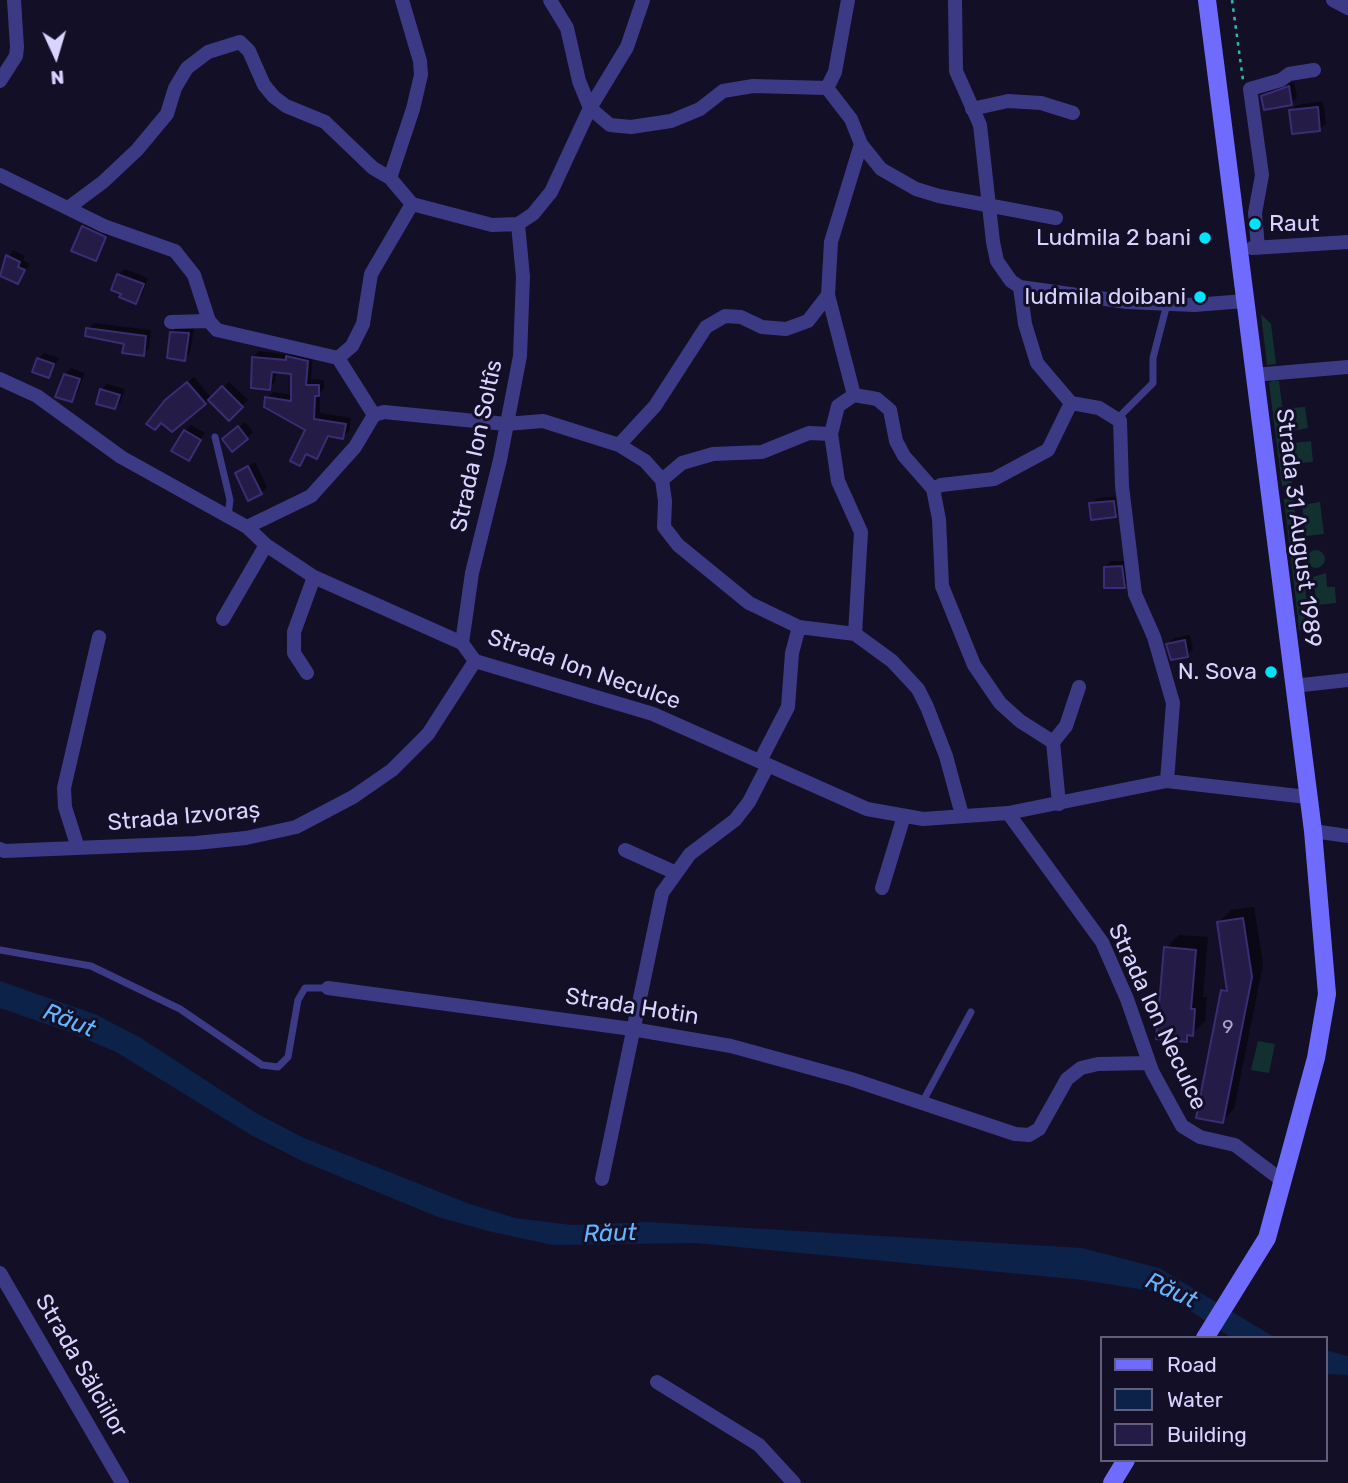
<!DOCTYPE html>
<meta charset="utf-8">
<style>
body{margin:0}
#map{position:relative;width:1348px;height:1483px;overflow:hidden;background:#130f26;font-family:Rubik,sans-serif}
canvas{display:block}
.legend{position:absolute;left:1100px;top:1336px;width:228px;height:126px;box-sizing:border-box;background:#130f26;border:2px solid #625e7d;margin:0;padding:9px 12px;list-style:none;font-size:21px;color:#d9d4ff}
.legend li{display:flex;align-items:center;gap:14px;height:35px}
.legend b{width:35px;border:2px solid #625e7d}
.north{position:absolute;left:21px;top:21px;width:70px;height:70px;-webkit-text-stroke:5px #130f26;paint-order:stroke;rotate:176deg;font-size:19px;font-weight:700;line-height:28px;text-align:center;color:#d9d4ff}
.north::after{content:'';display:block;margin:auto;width:24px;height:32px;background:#d9d4ff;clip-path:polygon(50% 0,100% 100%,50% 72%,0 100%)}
</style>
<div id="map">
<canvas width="1348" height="1483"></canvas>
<ul class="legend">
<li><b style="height:9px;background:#6f6bff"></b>Road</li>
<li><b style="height:19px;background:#0c2248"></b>Water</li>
<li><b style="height:19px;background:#241b47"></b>Building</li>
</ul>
<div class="north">N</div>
</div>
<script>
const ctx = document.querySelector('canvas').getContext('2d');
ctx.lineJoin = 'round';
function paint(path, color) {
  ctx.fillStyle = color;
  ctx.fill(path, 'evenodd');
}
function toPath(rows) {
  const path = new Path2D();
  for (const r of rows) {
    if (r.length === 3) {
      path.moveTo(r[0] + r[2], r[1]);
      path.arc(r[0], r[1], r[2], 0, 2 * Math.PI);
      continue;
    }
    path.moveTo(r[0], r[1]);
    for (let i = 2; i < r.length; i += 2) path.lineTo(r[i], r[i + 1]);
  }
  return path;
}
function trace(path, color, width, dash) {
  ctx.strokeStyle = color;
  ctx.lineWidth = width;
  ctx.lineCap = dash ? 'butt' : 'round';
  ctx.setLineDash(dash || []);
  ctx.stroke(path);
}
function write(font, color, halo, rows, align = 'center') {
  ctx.font = font + ' Rubik,sans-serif';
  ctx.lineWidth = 6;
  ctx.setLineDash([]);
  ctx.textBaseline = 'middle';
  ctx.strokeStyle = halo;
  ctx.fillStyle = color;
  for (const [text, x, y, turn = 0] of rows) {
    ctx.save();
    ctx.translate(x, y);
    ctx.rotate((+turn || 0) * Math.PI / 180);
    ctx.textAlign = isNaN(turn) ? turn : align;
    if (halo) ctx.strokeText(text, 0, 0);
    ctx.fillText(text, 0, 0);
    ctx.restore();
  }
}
const green = toPath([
 [1261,314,1271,324,1276,364,1267,365],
 [1273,380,1279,381,1292,485,1282,486,1269,383],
 [1305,407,1308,428,1293,431,1290,408],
 [1311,441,1313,462,1296,463,1294,443],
 [1293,498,1310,624,1305,631,1299,630,1299,627,1284,499],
 [1320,502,1324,534,1306,536,1302,505],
 [1316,559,9],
 [1326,573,1327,587,1335,587,1336,603,1317,605,1313,577],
 [1258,1041,1275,1044,1269,1073,1251,1070]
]);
const water = toPath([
 [0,981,97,1015,141,1038,256,1113,304,1138,467,1203,515,1218,572,1225,648,1222,1082,1248,1159,1268,1276,1338,1232,1338,1180,1304,1151,1291,1083,1280,696,1243,553,1245,492,1232,438,1217,302,1161,251,1135,116,1052,72,1033,0,1008],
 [1325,1350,1348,1356,1348,1375,1325,1374]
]);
const shadow = toPath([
 [1294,82,1297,97,1291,103,1263,96,1269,90],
 [1323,101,1326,123,1320,129,1291,111,1297,105],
 [89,221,111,231,95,259,83,227],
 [13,250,25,256,23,260,30,264,18,282,0,274],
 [125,269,148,278,142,295,136,302,118,275],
 [94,323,151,330,149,348,143,354,125,343,88,329],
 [178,326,194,328,190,353,184,359,172,332],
 [259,351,290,355,294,351,313,355,311,379,324,380,324,388,320,393,320,413,351,418,349,431,343,437,330,435,317,457,308,453,300,464,307,429,267,398,273,392,292,395,293,372,276,371,275,382,269,388,253,357],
 [44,353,59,358,48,376,38,359],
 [71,368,85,373,77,394,71,400,65,374],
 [194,377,212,399,229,382,248,400,229,418,209,398,205,403,173,394],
 [107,384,125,389,121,401,115,407,101,390],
 [245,422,253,432,247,438,230,434],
 [191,425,205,433,188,458,185,431],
 [255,462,267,487,261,493,237,474],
 [1120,496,1121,510,1115,516,1091,504,1097,498],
 [1111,561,1128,561,1130,580,1124,586,1105,567],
 [1190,635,1193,649,1187,655,1168,644,1174,638],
 [1254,907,1263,964,1234,1109,1222,1121,1223,990,1228,985,1219,922,1231,910],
 [1179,935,1208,937,1203,997,1207,997,1205,1021,1186,1040,1166,948]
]);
const building = toPath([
 [1289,86,1292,105,1264,110,1261,96,1289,86],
 [1318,107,1320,131,1292,134,1289,110,1318,107],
 [82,226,106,237,96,261,71,251,82,226],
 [6,255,20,262,18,267,25,270,18,284,0,276,6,255],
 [117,274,144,284,136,304,119,297,121,294,111,290,117,274],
 [86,328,146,336,144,356,122,353,124,344,85,336,86,328],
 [170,332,189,333,185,361,167,358,170,332],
 [286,356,308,361,306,385,319,385,319,396,315,396,314,419,346,424,343,439,328,436,317,459,306,454,300,466,290,461,305,430,264,407,265,397,291,401,291,374,272,372,270,390,251,388,252,357,286,360,286,356],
 [37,358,54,364,49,378,32,372,37,358],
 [64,374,80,379,72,402,55,397,64,374],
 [187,382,206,404,172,432,161,423,155,430,146,424,165,400,187,382],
 [222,386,243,407,229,421,208,400,222,386],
 [100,389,120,395,115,409,96,404,100,389],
 [238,426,248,439,232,452,222,439,238,426],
 [184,430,201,440,189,461,171,451,184,430],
 [248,466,262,494,248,501,235,473,248,466],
 [1114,501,1116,517,1091,520,1089,503,1114,501],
 [1122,566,1125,588,1104,588,1104,567,1122,566],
 [1185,640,1188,657,1171,660,1166,644,1185,640],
 [1243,918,1252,977,1223,1123,1196,1118,1221,990,1227,991,1217,922,1243,918],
 [1164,947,1196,950,1191,1009,1195,1009,1193,1036,1187,1035,1187,1042,1156,1039,1164,947]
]);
const path = toPath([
 [1232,0,1243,80]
]);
const lane = toPath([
 [1118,418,1153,383,1153,358,1167,304],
 [215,437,230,500,228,516],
 [0,950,91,966,180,1009,262,1065,278,1067,288,1057,298,1000,305,988,328,988],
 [922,1103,971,1012]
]);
const street = toPath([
 [402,0,420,61,421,75,413,109,390,178,412,204,492,225,518,224],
 [550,0,567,28,579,81,590,108,610,125,631,127,671,121,700,109,723,91,753,86,827,88,835,72,848,0],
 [955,0,956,71,980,125,993,242,997,261,1011,281,1020,287,1127,302,1194,305,1245,301],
 [1333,0,1348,8],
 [0,81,16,56,17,47,14,0],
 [827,88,851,119,861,144,881,169,916,189,939,196,1056,218],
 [972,109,1008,101,1041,103,1073,113],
 [0,175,104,226,175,251,194,275,209,321,217,330,338,358,374,415],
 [68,208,103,182,137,150,167,114,175,88,187,68,208,52,240,42,249,51,264,85,274,97,286,106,325,122,373,168,390,178],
 [1252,248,1348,242],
 [1258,248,1255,213,1262,175,1250,89,1281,80,1289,74,1314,70],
 [1020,287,1025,324,1037,363,1071,403],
 [171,322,209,321],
 [338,358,352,346,363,324,371,274,412,204],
 [1254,375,1348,367],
 [0,379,37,396,121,457,247,527,266,545,314,577,462,643,475,661,653,714,867,809,923,819,1008,813,1167,781,1307,797],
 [854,395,877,399,890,410,896,441,904,456,933,489,939,519,942,586,974,665,1000,703,1020,721,1053,742],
 [619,445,655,406,706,327,725,316,741,317,762,327,786,329,808,321,828,295],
 [662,480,682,463,713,454,762,452,809,433,831,434],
 [933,489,941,485,994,479,1048,450,1071,403,1099,408,1120,421,1122,486,1135,594,1154,637,1173,703,1167,781],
 [247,527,311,496,355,447,374,415,384,412,506,424,543,421,619,445,645,461,662,480,665,501,664,527,678,545,749,603,799,627,855,634,892,661,918,689,927,707,946,756,962,815],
 [223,619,266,545],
 [855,634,861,532,838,481,831,434,838,406,854,395,828,295,831,242,861,144],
 [462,643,472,573,500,460,520,356,523,277,518,224,533,214,551,192,590,108,627,47,643,0],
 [307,673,294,653,294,632,314,577],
 [1293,686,1348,680],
 [760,761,788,707,792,653,799,627],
 [1059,804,1053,742,1066,726,1079,687],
 [1008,813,1102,942,1127,999,1152,1071,1182,1126,1200,1137,1235,1145,1284,1182],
 [1313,831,1348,836],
 [78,848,65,807,64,788,99,637],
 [0,849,4,851,196,843,246,838,296,827,353,797,392,770,428,734,475,661],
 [625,850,676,873],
 [882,888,904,816],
 [328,988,632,1029,731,1046,851,1079,1015,1134,1029,1135,1039,1129,1067,1079,1081,1068,1098,1064,1149,1063],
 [602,1179,662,893,690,854,735,820,749,802,768,765],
 [0,1273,122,1483],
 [657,1382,759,1445,794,1483]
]);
const secondary = toPath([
 [1205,1338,1267,1238,1316,1058,1327,994,1313,831,1207,0],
 [1112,1483,1126,1460]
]);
const markers = [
 [1255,224,7,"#00e5ff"],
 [1205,238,7,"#00e5ff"],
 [1200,297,7,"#00e5ff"],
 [1271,672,7,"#00e5ff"]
];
const numberNames = [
 ["9",1228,1028]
];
const poiNames = [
 ["Raut",1269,224,"left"],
 ["Ludmila 2 bani",1191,238],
 ["ludmila doibani",1186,297],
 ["N. Sova",1257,672]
];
const streetNames = [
 ["Strada Ion Soltîs",477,446,-78],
 ["Strada 31 August 1989",1298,528,83],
 ["Strada Ion Neculce",584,670,19],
 ["Strada Izvoraș",184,817,-5],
 ["Strada Hotin",632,1007,9],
 ["Strada Ion Neculce",1157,1017,65],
 ["Strada Sălciilor",81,1366,60]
];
const waterNames = [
 ["Răut",69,1021,22],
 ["Răut",610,1234,-2],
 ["Răut",1171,1291,25]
];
paint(green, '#12302f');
paint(water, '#0c2248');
paint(shadow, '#0007');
paint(building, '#241b47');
trace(building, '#3b2d73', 2);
trace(path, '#2fb8b0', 2.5, [3.5, 5]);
trace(lane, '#3d3a85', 7);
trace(street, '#3d3a85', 14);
trace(secondary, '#6f6bff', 18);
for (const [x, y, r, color] of markers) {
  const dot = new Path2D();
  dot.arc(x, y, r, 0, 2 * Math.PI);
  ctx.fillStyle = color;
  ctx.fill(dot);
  trace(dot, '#130f26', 2.5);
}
write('19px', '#aca6d1', null, numberNames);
write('23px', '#d9d4ff', '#130f26', poiNames, 'right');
write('23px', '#d9d4ff', '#130f26', streetNames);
write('italic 24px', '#62b6ff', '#130f26', waterNames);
</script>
